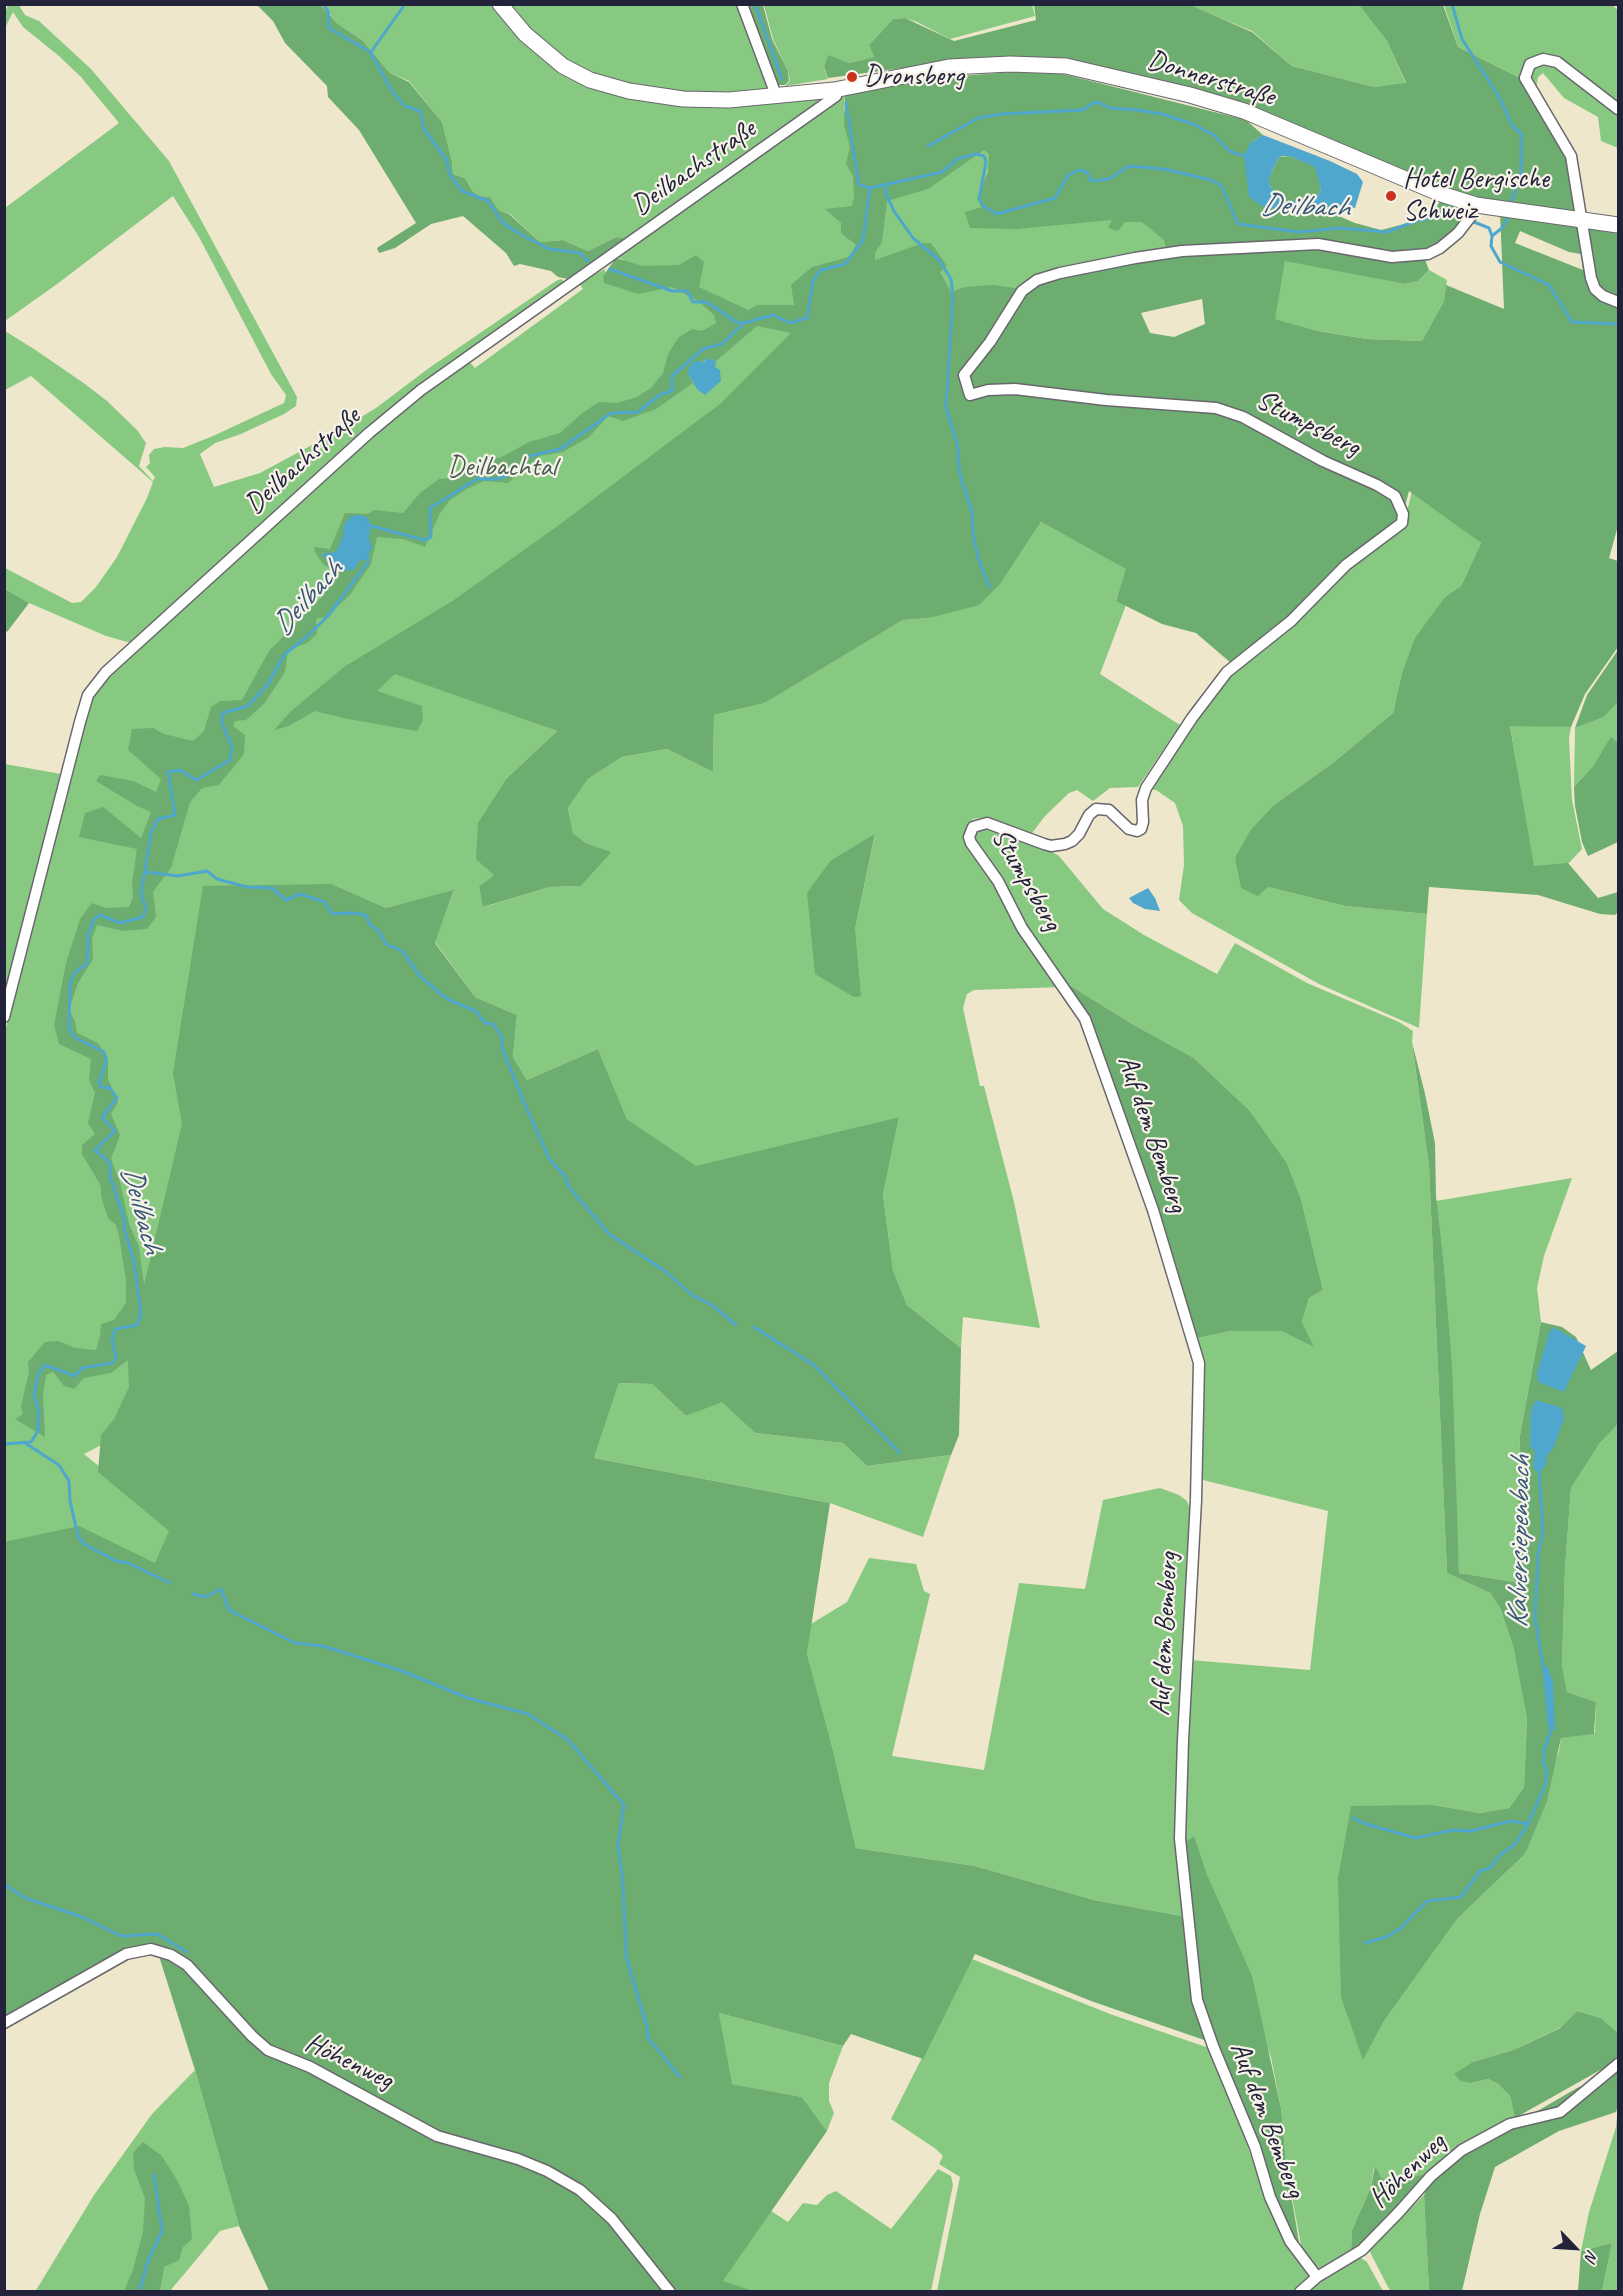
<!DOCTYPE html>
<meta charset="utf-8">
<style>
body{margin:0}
#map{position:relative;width:1623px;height:2296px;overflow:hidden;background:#eee7cc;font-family:Caveat,sans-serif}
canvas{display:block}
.frame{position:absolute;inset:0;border:6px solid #22223b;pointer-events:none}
.north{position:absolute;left:1545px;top:2218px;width:60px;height:60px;-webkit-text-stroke:4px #f7f3e8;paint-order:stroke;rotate:115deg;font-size:16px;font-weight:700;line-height:24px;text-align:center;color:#22223b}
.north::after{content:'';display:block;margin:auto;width:21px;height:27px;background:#22223b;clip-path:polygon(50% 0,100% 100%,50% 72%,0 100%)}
</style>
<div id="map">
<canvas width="1623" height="2296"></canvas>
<div class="frame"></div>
<div class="north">N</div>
</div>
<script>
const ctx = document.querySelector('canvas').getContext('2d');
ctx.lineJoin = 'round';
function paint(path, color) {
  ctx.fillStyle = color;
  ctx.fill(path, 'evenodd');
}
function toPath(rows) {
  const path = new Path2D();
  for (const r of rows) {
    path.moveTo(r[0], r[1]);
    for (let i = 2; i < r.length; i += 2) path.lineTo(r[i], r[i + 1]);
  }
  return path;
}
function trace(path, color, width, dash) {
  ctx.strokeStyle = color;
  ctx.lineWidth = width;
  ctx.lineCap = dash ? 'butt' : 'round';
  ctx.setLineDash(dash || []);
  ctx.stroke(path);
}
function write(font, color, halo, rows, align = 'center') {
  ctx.font = font + ' Caveat,sans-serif';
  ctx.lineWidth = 4.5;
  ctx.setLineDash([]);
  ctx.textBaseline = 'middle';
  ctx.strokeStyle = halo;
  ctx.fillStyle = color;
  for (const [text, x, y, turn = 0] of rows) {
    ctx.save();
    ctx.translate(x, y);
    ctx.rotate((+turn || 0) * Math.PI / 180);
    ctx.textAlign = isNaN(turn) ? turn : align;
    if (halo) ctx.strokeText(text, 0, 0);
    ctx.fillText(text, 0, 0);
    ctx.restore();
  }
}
const green = toPath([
 [1032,4,1035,16,950,39,917,22,904,18,893,19,869,45,874,57,849,63,828,56,824,68,828,79,785,86,790,81,788,71,773,39,764,5],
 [8,5,21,5,20,7,25,15,39,21,91,69,169,161,297,397,296,406,284,414,241,434,215,443,200,454,214,487,260,473,338,431,376,408,429,368,556,281,561,279,565,282,418,388,131,643,106,636,29,603,5,589,5,568,72,603,81,602,96,587,117,557,147,498,153,482,31,376,5,390,5,331,34,349,85,384,107,401,137,430,146,443,139,466,153,481,155,477,146,467,150,463,149,455,154,449,165,447,183,448,213,436,284,403,286,395,271,374,199,237,173,196,57,284,5,321,5,208,119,123,81,77,59,56,23,27,13,12,5,28,5,13],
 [322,5,495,5,524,37,630,95,821,98,821,102,630,238,616,237,588,251,563,240,540,242,510,214,499,210,490,197,480,196,473,192,465,178,453,174,452,161,442,122,409,81,390,73,362,40,338,24],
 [508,5,738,5,770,92,704,95,604,80,551,52],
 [1189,5,1359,5,1387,41,1406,84,1374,87,1292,66,1252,31],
 [1444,5,1612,5,1618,10,1618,148,1601,141,1598,117,1564,98,1543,73,1538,77,1536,88,1520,78,1458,47],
 [845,95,844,111,984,150,989,155,990,163,985,179,1045,197,1236,238,1025,291,798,342,328,714,342,718,395,673,557,731,507,778,494,875,479,888,484,907,550,887,581,886,612,852,586,843,573,833,568,808,588,779,622,757,667,749,713,772,714,715,765,703,903,620,929,618,1001,583,1041,522,1127,569,1116,600,1126,605,1100,674,1180,725,1138,787,1110,788,1093,801,1077,790,1069,793,1045,816,1032,833,987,817,973,819,964,832,969,845,1062,987,974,990,967,994,963,1008,980,1086,984,1086,1014,1202,1040,1328,963,1317,961,1348,907,1305,893,1270,883,1195,899,1117,696,1167,627,1119,598,1049,527,1080,513,1057,517,1015,475,997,435,942,454,891,386,908,332,884,189,1129,134,1393,111,1440,84,1454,158,1515,184,1545,186,1571,5,1560,5,1032,69,777,83,723,93,697,109,675,373,436,426,392,468,360,475,368,583,289,579,283,605,269,605,274,624,260,616,257],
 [875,835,855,929,831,860],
 [1285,260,1405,284,1418,281,1429,270,1447,280,1444,301,1422,341,1367,339,1318,331,1274,319],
 [1412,491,1481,543,1461,586,1446,596,1402,673,1393,713,1334,762,1274,805,1268,887,1345,906,1427,914,1419,1028,1319,984,1192,913,1179,900,1184,865,1183,826,1175,803,1156,790,1144,788,1208,695,1347,566,1404,524],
 [1618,702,1618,743,1611,738,1593,766,1574,787,1575,728,1604,717],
 [1510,725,1571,727,1569,738,1572,800,1582,849,1568,864,1534,867,1533,864],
 [5,764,61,774,5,1002],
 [985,825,1046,848,1059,856,1103,909,1144,935,1217,974,1235,943,1307,983,1399,1022,1413,1031,1412,1042,1429,1166,1447,1573,1490,1593,1500,1608,1513,1646,1527,1719,1524,1787,1509,1808,1480,1813,1433,1805,1363,2059,1384,2021,1458,1918,1525,1854,1559,1751,1561,1738,1595,1733,1596,1702,1567,1692,1562,1665,1565,1568,1571,1488,1600,1443,1618,1424,1618,2033,1601,2018,1577,2011,1561,2027,1516,2049,1473,2062,1471,2083,1488,2079,1498,2084,1510,2096,1515,2118,1479,2134,1450,2152,1428,2173,1391,2182,1381,2177,1374,2167,1371,2187,1352,2230,1351,2251,1327,2267,1317,2268,1309,2261,1302,2250,1287,2171,1281,2108,1271,2057,1194,1837,1184,1842,1190,1660,1310,1670,1328,1511,1199,1479,1193,1339,1231,1331,1281,1331,1313,1346,1302,1322,1309,1298,1323,1290,1301,1199,1287,1163,1250,1111,1194,1058,1134,1025,1066,983,1024,927,973,837,976,830],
 [1572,1178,1544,1256,1537,1288,1541,1322,1520,1435,1515,1582,1459,1573,1444,1265,1436,1201],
 [619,1383,652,1384,686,1416,722,1401,755,1433,843,1443,867,1466,951,1455,923,1537,830,1503,594,1458],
 [1160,1488,1179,1495,1187,1501,1191,1512,1182,1916,1094,1900,975,1866,856,1848,830,1738,807,1654,811,1624,847,1602,869,1558,916,1564,924,1591,930,1594,892,1756,984,1770,1019,1583,1085,1589,1103,1500],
 [972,1959,1110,2014,1209,2048,1239,2120,1267,2205,1278,2226,1308,2272,1308,2278,1303,2284,1293,2292,937,2291,960,2177,939,2164,943,2156,936,2149,891,2119],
 [719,2013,843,2046,829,2083,829,2101,834,2113,827,2131,802,2097,731,2084],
 [195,2070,239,2226,220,2231,170,2291,35,2292,94,2195,152,2114],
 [1618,2105,1618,2291,1602,2291,1612,2243,1581,2251,1589,2212,1616,2127],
 [938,2169,951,2176,953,2185,931,2291,753,2292,722,2282,771,2211,788,2222,803,2203,817,2205,827,2195,836,2191,891,2229],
 [1424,2195,1429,2291,1390,2291,1369,2250],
 [1358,2256,1367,2262,1383,2291,1312,2292,1310,2289]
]);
const forest = toPath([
 [1188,4,1252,32,1292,66,1374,87,1406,83,1387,41,1359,5,1443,5,1458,47,1520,78,1567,156,1577,216,1474,202,1147,81,948,62,828,78,824,67,828,55,849,63,874,57,869,45,893,19,905,18,954,41,1036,20,1034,5],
 [257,5,321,5,338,24,362,40,390,73,409,82,442,122,452,161,453,174,465,178,473,192,480,196,490,197,499,210,509,214,540,242,563,240,588,251,616,237,630,238,568,279,558,277,551,271,520,264,514,266,506,253,463,216,431,224,395,248,379,253,377,248,416,223,359,130,328,97,327,86,285,43,273,21],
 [745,5,763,5,772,39,788,71,789,81,785,85,778,85],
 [1011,72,1063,74,1246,120,1263,135,1250,143,1249,197,1317,214,1327,211,1355,223,1381,230,1431,217,1440,201,1473,208,1458,230,1424,257,1429,270,1418,281,1405,284,1285,261,1275,319,1318,331,1367,339,1422,341,1444,301,1446,285,1504,309,1500,212,1618,222,1618,526,1609,558,1618,561,1618,647,1585,694,1571,727,1510,726,1534,866,1568,863,1598,898,1618,892,1618,912,1615,915,1600,914,1538,895,1429,887,1427,914,1345,906,1268,887,1258,896,1241,888,1235,858,1250,831,1274,805,1334,762,1393,713,1402,673,1415,638,1446,596,1461,586,1481,543,1409,491,1401,522,1290,618,1231,663,1196,633,1162,624,1116,601,1126,569,1041,522,1001,583,979,605,929,618,903,620,765,703,714,715,713,772,667,749,622,757,588,779,568,808,573,833,586,843,612,852,581,886,550,887,483,907,479,887,494,875,476,859,478,823,507,778,557,731,395,674,377,691,422,706,423,720,417,731,342,718,315,711,289,726,274,730,290,712,344,667,454,600,559,525,721,403,791,333,757,326,716,361,707,358,688,374,693,383,656,409,623,421,608,416,589,437,563,452,539,456,508,483,484,481,467,489,450,500,440,513,425,547,403,539,377,537,371,564,350,595,326,617,316,619,317,634,307,643,288,650,285,672,264,704,246,720,235,721,233,726,245,735,244,754,219,785,202,788,190,802,171,868,153,892,156,917,147,929,124,931,97,925,92,939,93,959,78,983,69,1010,75,1021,77,1033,98,1043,108,1058,108,1079,118,1102,111,1114,120,1135,111,1159,120,1182,129,1224,139,1247,144,1285,182,1124,173,1073,203,886,332,884,386,908,454,890,435,943,475,997,517,1015,513,1057,527,1080,598,1049,627,1119,696,1166,899,1117,883,1195,893,1270,907,1305,961,1348,959,1435,951,1455,867,1466,843,1443,755,1433,722,1402,686,1416,652,1384,619,1383,594,1458,830,1503,807,1654,830,1738,856,1848,975,1866,1094,1900,1182,1916,1192,1906,1185,1842,1194,1836,1208,1877,1252,1976,1281,2108,1287,2171,1299,2242,1293,2237,1272,2200,1210,2042,1091,2001,975,1954,923,2059,851,2034,843,2046,719,2013,732,2084,802,2097,827,2131,723,2281,753,2291,269,2291,239,2226,195,2070,159,1956,129,1949,5,2021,4,1542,79,1526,155,1563,169,1531,98,1472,101,1435,114,1419,129,1387,128,1360,111,1373,84,1378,74,1389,64,1386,53,1372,46,1375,43,1395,45,1437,15,1419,23,1414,21,1406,29,1372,28,1362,45,1342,58,1341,76,1348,96,1350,100,1336,101,1324,114,1320,126,1303,126,1280,119,1236,116,1225,108,1218,102,1200,100,1184,82,1154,82,1145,95,1134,88,1123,95,1093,89,1080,91,1059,59,1044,54,1025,66,963,80,919,92,903,106,908,129,907,133,897,132,883,137,849,79,837,85,813,103,807,141,838,151,812,137,806,96,781,100,775,133,781,156,792,161,779,128,750,132,729,153,728,164,734,193,741,204,731,211,707,220,701,242,700,269,651,322,597,339,572,338,570,330,569,323,564,315,552,314,547,330,549,345,513,368,514,374,510,403,513,420,493,439,479,451,478,465,469,466,464,479,465,490,457,500,458,529,442,560,433,581,414,599,402,617,403,637,397,651,388,663,373,668,354,678,338,692,329,702,331,716,323,714,315,698,301,672,287,638,294,604,283,603,276,616,258,643,266,679,265,696,255,704,262,699,287,748,310,757,305,794,305,791,285,812,267,849,257,856,245,841,233,841,223,825,209,852,206,854,197,853,176,846,164,850,147,844,125,845,95,935,78],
 [984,150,989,155,988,171,977,199,982,207,965,212,970,228,1016,229,1112,220,1108,228,1118,231,1125,222,1142,222,1164,240,1167,251,1035,278,1022,289,994,285,965,287,951,292,940,272,947,266,931,243,923,243,875,260,875,253,882,242,887,201,928,189],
 [1520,231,1569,252,1581,254,1583,270,1515,243],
 [1202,299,1205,324,1174,337,1150,333,1141,313],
 [1290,156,1316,167,1321,190,1316,198,1288,202,1281,199,1270,186,1268,179,1279,157],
 [5,589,29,603,7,632,5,630],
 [1618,650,1618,702,1604,717,1575,728,1587,695],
 [1611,737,1618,743,1618,842,1588,856,1582,842,1575,806,1574,787,1593,766],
 [875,834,855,929,861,996,854,997,815,974,807,893,831,860],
 [1066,983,1134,1025,1194,1058,1250,1111,1287,1163,1301,1199,1323,1290,1309,1298,1302,1322,1314,1347,1281,1331,1231,1331,1193,1339,1160,1224],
 [1412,1042,1425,1094,1435,1143,1436,1196,1444,1265,1452,1366,1459,1573,1515,1582,1520,1435,1541,1322,1562,1327,1576,1337,1591,1370,1618,1351,1618,1424,1600,1443,1571,1488,1565,1568,1562,1665,1567,1692,1596,1702,1594,1734,1561,1738,1547,1801,1525,1854,1458,1918,1384,2021,1363,2060,1341,1997,1338,1878,1351,1806,1433,1805,1480,1813,1509,1808,1524,1787,1527,1719,1513,1646,1500,1608,1490,1593,1447,1573,1429,1166],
 [1577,2011,1601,2018,1618,2033,1618,2060,1515,2118,1510,2096,1498,2084,1488,2079,1471,2083,1461,2081,1454,2074,1473,2062,1516,2049,1560,2028],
 [1618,2068,1618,2105,1616,2112,1559,2131,1495,2167,1480,2214,1462,2291,1429,2291,1424,2195,1431,2182,1455,2159,1577,2088],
 [143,2142,162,2156,178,2182,189,2206,192,2239,183,2247,179,2260,164,2267,160,2291,124,2291,133,2270,143,2232,145,2199,134,2169,133,2153],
 [1375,2166,1381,2177,1391,2182,1428,2173,1391,2215,1369,2238,1351,2251,1352,2230,1371,2187],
 [1612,2243,1602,2291,1578,2291,1581,2251]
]);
const water = toPath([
 [1263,135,1330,161,1357,174,1363,182,1355,208,1343,206,1317,214,1296,214,1262,206,1249,197,1244,156,1250,143],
 [1283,156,1290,156,1315,167,1321,190,1316,198,1288,202,1281,199,1270,186,1269,179,1272,171,1279,157],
 [707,358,716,361,715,367,720,370,721,381,705,395,697,389,688,374,689,367,694,361,704,362],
 [362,515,369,519,371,527,369,538,372,548,365,560,359,561,355,569,351,570,340,572,338,569,330,569,327,559,321,554,336,552,343,536,344,525,351,516],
 [1148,888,1155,898,1160,911,1145,909,1133,903,1129,898],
 [1555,1328,1586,1346,1564,1392,1538,1382,1537,1373,1550,1330],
 [1536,1400,1562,1408,1564,1419,1553,1449,1547,1455,1546,1465,1538,1473,1533,1467,1535,1451,1530,1446,1531,1411],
 [1547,1666,1553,1681,1555,1729,1552,1731,1548,1726,1542,1667]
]);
const stream = toPath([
 [323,4,328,11,329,28,370,52,394,94,405,106,420,111,424,129,447,161,449,173,462,191,488,201,503,223,520,234,549,249,580,253,588,261],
 [755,4,782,79],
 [1452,4,1462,39,1501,100,1512,126,1521,133,1521,172,1512,200],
 [371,52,403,7],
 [846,103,859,185,870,188],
 [928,146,978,118,1001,114,1083,110,1091,104,1098,102,1110,108,1138,110,1162,114,1193,124,1214,135,1229,151,1244,156],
 [885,184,886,194,894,211,913,238,939,260,951,279,953,298,946,407,957,443,960,475,972,511,973,534,978,557,989,587],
 [1492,236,1502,228,1507,219],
 [610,269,672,291,687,291,693,302,707,302,736,322,744,323],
 [368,525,424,540,431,537,430,508,477,479,498,479,520,470,525,457,560,449,611,413,638,412,661,394,672,391,672,376,703,349,722,344,744,323,773,315,790,323,807,318,813,281,821,270,845,264,863,240,870,188,942,172,957,159,976,154,984,156,986,162,979,199,983,206,997,214,1055,198,1068,175,1079,170,1087,172,1091,181,1109,179,1129,166,1164,169,1211,180,1221,185,1238,224,1299,232,1340,228,1387,232,1416,221,1451,213,1489,228,1492,236,1491,246,1500,262,1549,285,1572,322,1618,324],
 [145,872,178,876,207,871,217,879,247,887,272,888,286,900,300,894,325,902,332,914,351,913,366,915,370,925,378,930,386,944,402,951,420,976,441,994,451,1001,476,1011,485,1023,493,1024,502,1037,502,1048,525,1105,550,1160,565,1176,569,1187,609,1234,665,1271,692,1295,712,1305,736,1325],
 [754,1327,814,1365,900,1453],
 [25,1443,59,1465,69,1481,70,1501,78,1536,84,1544,118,1562,126,1562,170,1583],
 [4,1444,31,1442,38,1431,39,1412,34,1394,38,1374,45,1365,75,1376,82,1368,112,1363,116,1357,112,1341,115,1329,137,1325,141,1314,134,1261,124,1229,125,1222,110,1176,110,1163,95,1150,115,1131,102,1117,117,1098,110,1088,101,1087,99,1082,106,1061,104,1052,74,1037,69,1029,70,983,75,972,87,964,88,935,94,919,100,915,120,923,143,917,146,907,141,895,151,833,158,819,175,815,168,772,180,770,196,780,230,760,232,747,222,723,223,713,248,706,268,684,284,655,304,639,328,616,368,562,367,552],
 [1539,1470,1543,1532,1538,1553,1535,1618,1544,1670],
 [193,1594,205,1597,221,1589,229,1610,295,1643,323,1646,402,1671,468,1698,528,1714,568,1740,624,1805,618,1844,623,1883,626,1956,647,2027,648,2038,680,2077],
 [1353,1818,1366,1824,1415,1838,1453,1830,1471,1831,1511,1821,1528,1824],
 [4,1884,25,1898,82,1917,121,1936,157,1934,187,1952],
 [1365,1943,1386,1937,1400,1929,1427,1901,1461,1897,1480,1871,1490,1868,1500,1855,1515,1844,1528,1824,1545,1785,1547,1771,1543,1762,1544,1750,1552,1727],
 [139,2292,148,2261,162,2231,154,2175]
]);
const minor = toPath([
 [742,4,776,95],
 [1618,109,1557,62,1543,59,1530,64,1525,78,1571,156,1591,278,1595,289,1603,296,1618,302],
 [4,1017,80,722,88,695,106,672,369,433,421,390,836,96,834,90],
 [4,2023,126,1954,151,1949,171,1955,187,1965,252,2036,268,2050,310,2067,437,2136,518,2159,547,2171,580,2190,612,2219,670,2292],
 [1317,2277,1290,2241,1270,2197,1255,2147,1213,2046,1197,2000,1180,1839,1183,1740,1196,1500,1199,1363,1153,1210,1085,1019,1022,928,998,881,971,843,969,837,973,827,987,823,1044,844,1051,846,1065,844,1072,841,1079,834,1089,815,1096,809,1109,810,1129,829,1137,831,1141,829,1143,822,1142,800,1146,788,1192,718,1227,672,1291,621,1346,565,1402,523,1403,514,1395,496,1377,485,1323,461,1243,417,1216,408,1106,400,1015,389,988,390,970,395,964,375,990,342,1022,291,1037,280,1060,273,1135,258,1182,251,1318,244,1392,257,1428,254,1440,248,1458,233,1472,215,1476,205],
 [1300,2292,1317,2277,1362,2250,1399,2212,1431,2176,1462,2150,1510,2124,1560,2112,1618,2064]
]);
const secondary = toPath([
 [500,4,525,34,563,66,590,80,629,91,683,99,729,100,834,90,949,67,1010,64,1066,66,1190,95,1244,111,1441,194,1476,205,1618,225]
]);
const markers = [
 [852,77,6,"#c8321e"],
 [1391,196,6,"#c8321e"]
];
const poiNames = [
 ["Dronsberg",864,77],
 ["Hotel Bergische",1403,180],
 ["Schweiz",1403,212]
];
const streetNames = [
 ["Donnerstraße",1211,79,17],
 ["Deilbachstraße",694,168,-35],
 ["Stumpsberg",1308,424,27],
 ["Deilbachstraße",303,461,-42],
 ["Stumpsberg",1026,880,60],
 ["Auf dem Bemberg",1152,1134,71],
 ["Auf dem Bemberg",1165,1634,-87],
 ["Höhenweg",349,2062,26],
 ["Auf dem Bemberg",1267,2120,69],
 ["Höhenweg",1408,2171,-44]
];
const parkNames = [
 ["Deilbachtal",502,468]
];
const waterNames = [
 ["Deilbach",1305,207,2],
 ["Deilbach",308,598,-48],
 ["Deilbach",141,1210,75],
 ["Kalversiepenbach",1520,1542,-89]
];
paint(green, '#87c981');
paint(forest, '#6dad6f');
paint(water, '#50a7cd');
trace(stream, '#50a7cd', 3);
trace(minor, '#69676e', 13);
trace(secondary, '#69676e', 17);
trace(minor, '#fff', 10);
trace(secondary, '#fff', 15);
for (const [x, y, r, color] of markers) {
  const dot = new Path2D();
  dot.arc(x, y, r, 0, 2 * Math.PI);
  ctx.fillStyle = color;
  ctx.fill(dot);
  trace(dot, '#f7f3e8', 2);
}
write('28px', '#22223b', '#f7f3e8', poiNames, 'left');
write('28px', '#22223b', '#f7f3e8', streetNames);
write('28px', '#455c54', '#f7f3e8', parkNames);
write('italic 30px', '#345775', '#f7f3e8', waterNames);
</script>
